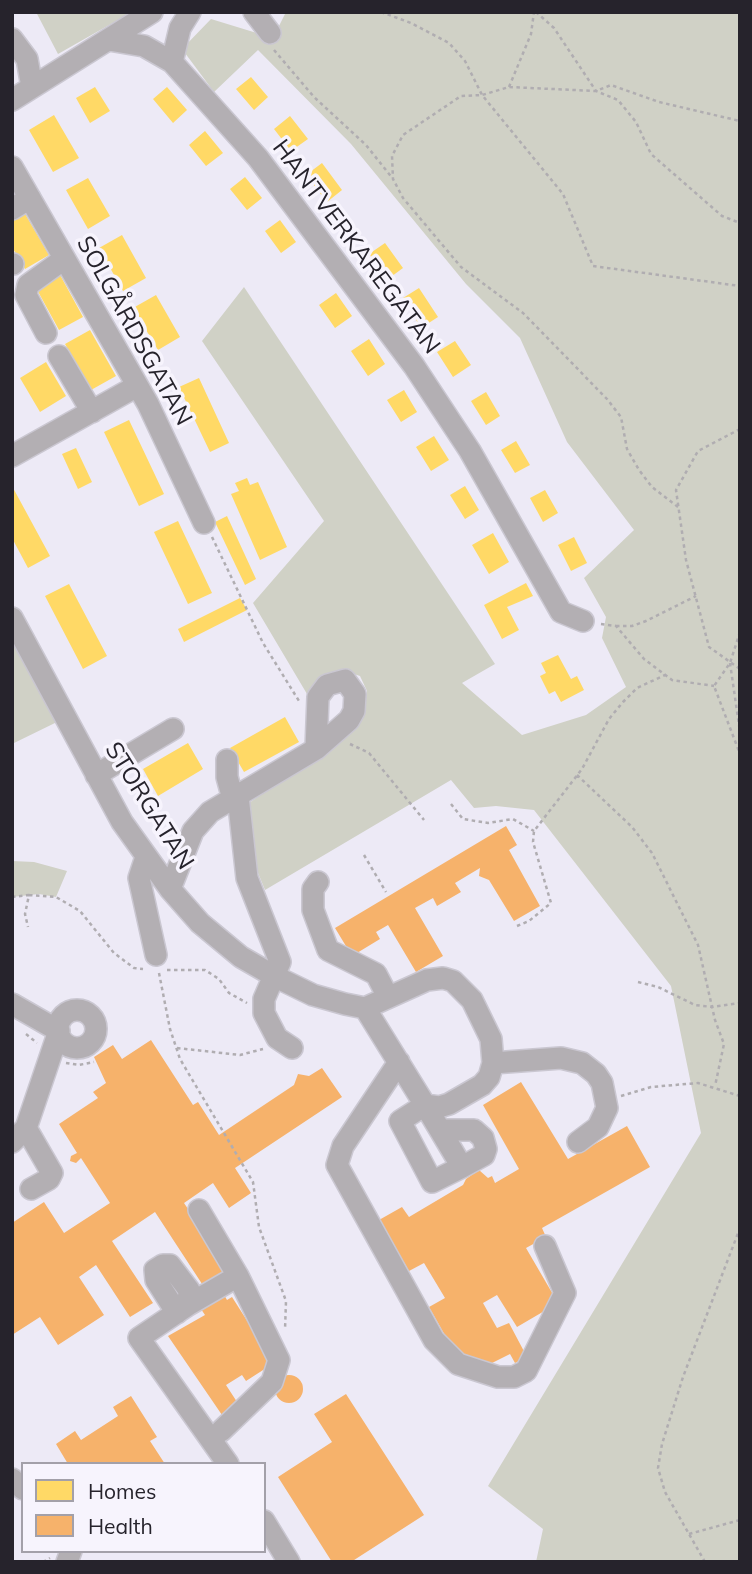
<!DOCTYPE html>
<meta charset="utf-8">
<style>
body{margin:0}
#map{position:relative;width:752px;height:1574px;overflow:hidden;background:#edeaf6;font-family:Mulish,sans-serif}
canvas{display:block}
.frame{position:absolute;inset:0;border:14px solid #26232c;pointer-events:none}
.legend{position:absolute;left:21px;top:1462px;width:245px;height:91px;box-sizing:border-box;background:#f7f4fd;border:2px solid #a3a0a9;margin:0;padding:9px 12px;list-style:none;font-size:21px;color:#26232c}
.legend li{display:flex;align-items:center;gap:14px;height:35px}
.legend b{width:35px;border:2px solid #a3a0a9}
</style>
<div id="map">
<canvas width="752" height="1574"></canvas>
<div class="frame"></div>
<ul class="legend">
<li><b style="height:19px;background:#ffd966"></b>Homes</li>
<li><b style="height:19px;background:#f6b26b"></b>Health</li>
</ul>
</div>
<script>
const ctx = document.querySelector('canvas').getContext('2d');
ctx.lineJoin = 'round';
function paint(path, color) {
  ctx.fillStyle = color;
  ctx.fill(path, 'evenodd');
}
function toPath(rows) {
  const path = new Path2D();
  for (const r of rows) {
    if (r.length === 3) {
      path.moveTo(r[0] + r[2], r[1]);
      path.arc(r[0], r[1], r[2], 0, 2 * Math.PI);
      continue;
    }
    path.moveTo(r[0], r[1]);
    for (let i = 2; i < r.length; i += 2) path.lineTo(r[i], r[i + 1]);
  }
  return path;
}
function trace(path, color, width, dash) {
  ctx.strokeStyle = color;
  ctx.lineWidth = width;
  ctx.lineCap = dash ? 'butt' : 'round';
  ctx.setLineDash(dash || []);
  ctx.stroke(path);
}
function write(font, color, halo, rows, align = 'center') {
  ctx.font = font + ' Mulish,sans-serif';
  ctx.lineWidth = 7;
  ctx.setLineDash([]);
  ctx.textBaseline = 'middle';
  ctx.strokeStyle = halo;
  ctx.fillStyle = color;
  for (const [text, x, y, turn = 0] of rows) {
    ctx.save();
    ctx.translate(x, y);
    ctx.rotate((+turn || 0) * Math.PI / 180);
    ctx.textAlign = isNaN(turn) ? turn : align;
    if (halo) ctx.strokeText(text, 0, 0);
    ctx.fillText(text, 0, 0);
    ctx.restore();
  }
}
const forest = toPath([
 [36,12,132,12,58,54],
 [286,12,740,12,740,1562,536,1562,543,1529,488,1486,701,1133,671,986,534,810,496,806,474,808,451,780,265,890,256,868,249,803,355,730,367,691,360,676,345,671,324,675,307,694,253,603,324,521,202,341,244,287,495,664,462,683,522,735,586,715,626,687,602,638,606,617,584,578,634,530,567,442,520,338,466,284,351,144,258,50,214,92,182,49,211,19,273,38],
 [12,638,57,722,12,744],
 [12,861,34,862,67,871,56,897,39,894,12,897]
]);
const homes = toPath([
 [251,77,268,97,254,110,236,89],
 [95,87,110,111,90,123,76,98],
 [167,87,187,110,173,123,153,99],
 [54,115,79,158,53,172,29,130],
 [290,116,308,139,291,151,274,129],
 [205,131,223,153,206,166,189,145],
 [322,163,342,190,327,202,306,175],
 [245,177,262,198,247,210,230,189],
 [88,178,110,216,88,229,66,190],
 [24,212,49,255,25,269,12,247,12,219],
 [280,220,296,242,281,253,265,231],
 [122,235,146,278,123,291,99,248],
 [385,243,403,268,388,279,369,254],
 [59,273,83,317,59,330,35,286],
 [419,288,438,317,421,328,403,298],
 [336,293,352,316,335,328,319,305],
 [156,295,180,337,158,350,133,308],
 [90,330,116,376,91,390,65,344],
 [369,339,385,364,368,376,351,351],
 [455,341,471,365,453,377,437,352],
 [46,362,66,396,40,412,20,378],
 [199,378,229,443,210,452,179,387],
 [404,390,417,412,401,422,387,400],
 [486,392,500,416,486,425,471,401],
 [129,420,164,494,139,506,104,432],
 [434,436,449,460,431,471,416,447],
 [516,441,530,465,515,473,501,450],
 [76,448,92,482,78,489,62,454],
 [247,478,250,485,258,482,287,547,260,560,231,494,239,491,235,483],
 [12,486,50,556,28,568,12,538],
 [465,486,479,510,465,519,450,495],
 [545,490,558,513,543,522,530,498],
 [227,516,256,579,245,585,215,522],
 [178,521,212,593,188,604,154,532],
 [493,533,509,562,489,574,472,545],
 [574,537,587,563,571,571,558,545],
 [526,583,533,596,507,607,519,630,502,639,484,605],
 [69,584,107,656,83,669,45,596],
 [240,598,247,610,184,642,178,629],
 [558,655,571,679,577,676,584,690,561,702,555,691,549,694,540,676,546,673,541,663],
 [285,717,299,742,244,772,230,748],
 [188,743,203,769,158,796,143,769]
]);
const health = toPath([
 [506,826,517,845,509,850,540,906,514,921,489,880,479,876,480,868,455,883,461,892,437,906,433,898,415,908,443,956,416,972,388,925,376,932,380,939,352,956,335,928],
 [151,1040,193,1105,198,1102,219,1135,294,1085,298,1074,309,1076,322,1068,342,1097,235,1168,251,1193,229,1208,213,1183,184,1203,231,1273,206,1290,155,1212,112,1241,153,1303,130,1317,96,1265,79,1277,104,1315,58,1345,40,1317,12,1335,12,1223,44,1202,64,1233,110,1203,81,1158,76,1163,70,1161,71,1156,77,1153,59,1124,98,1098,93,1092,106,1083,94,1057,113,1045,122,1059],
 [521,1082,568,1159,627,1126,650,1167,542,1228,546,1237,526,1248,558,1303,517,1327,497,1295,483,1303,497,1328,509,1323,527,1357,515,1363,510,1354,490,1364,456,1355,429,1307,445,1298,424,1263,409,1271,379,1220,402,1207,409,1217,463,1185,466,1179,479,1170,488,1178,492,1176,495,1183,519,1169,483,1105],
 [223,1293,227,1300,232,1297,274,1363,246,1381,242,1375,226,1385,239,1405,222,1415,168,1336,205,1315,199,1306],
 [289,1389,14],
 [346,1394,424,1515,351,1562,332,1562,278,1477,332,1442,314,1414],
 [131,1396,157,1437,150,1441,165,1464,68,1464,56,1444,75,1431,81,1440,118,1416,113,1407]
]);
const path = toPath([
 [381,12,411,23,449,43,465,61,482,95,563,194,593,266,740,286],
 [536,12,554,28,596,91,618,100,636,122,651,154,722,216,740,223],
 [274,50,314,97,366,145,393,179],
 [509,87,531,34,534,12],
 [740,429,698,451,676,490,686,560,709,647,740,669],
 [678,507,652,487,639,470,627,449,621,417,607,399,523,313,461,267,403,198,393,179,392,156,403,135,461,96,482,95,509,87,596,91,611,85,659,102,740,121],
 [212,537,263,643,299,701],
 [601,624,616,626,644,659,672,680,714,686],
 [616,626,632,626,646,621,696,596],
 [740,632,730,663,714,686,740,754],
 [730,663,740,732],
 [350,744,369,753,424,820],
 [577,775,632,827,652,853,698,945,715,1020,724,1044,715,1086],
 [451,804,463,819,488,823,513,819,534,831],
 [364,855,386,892],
 [29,895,56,897,80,911,114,953,134,968,143,969],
 [12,897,29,895,25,914,28,927],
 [517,926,529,921,551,903,533,842,534,831,582,769,609,719,623,702,637,688,665,675],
 [167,970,205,970,219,979,229,993,247,1003],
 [159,973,170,1029,180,1059,253,1182,259,1227,286,1301,285,1330],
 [638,982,658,987,695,1005,712,1007,740,1003],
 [26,1034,37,1043],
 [177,1048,240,1055,263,1049],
 [66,1063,79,1065,94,1062],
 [621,1096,651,1087,698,1083,740,1096],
 [689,1534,740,1520],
 [43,1562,50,1558],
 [705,1562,665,1492,658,1468,662,1444,683,1377,740,1228]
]);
const minor = toPath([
 [254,12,270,33],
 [12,39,27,59,32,87],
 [109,40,144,46,172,62,258,158,414,366,470,451,561,612,583,621],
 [172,62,180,28,190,12],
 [12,100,152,12],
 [12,167,148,404,204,523],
 [12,209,30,198],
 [12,264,13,264],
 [46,333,26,295,28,285,64,259],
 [59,356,92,412],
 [12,456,137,386],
 [12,618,122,822,170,889,200,923,241,957,274,976,313,995,345,1004,365,1008,427,980,443,978,453,981,472,1000,491,1039,493,1063,489,1077,482,1085,449,1104,439,1107,425,1105,365,1008],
 [227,760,227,777,233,799],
 [96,775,173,729],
 [238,796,247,878,280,962,264,999,264,1013,277,1038,292,1048],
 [146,857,139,878,156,955],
 [318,882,313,889,313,910,328,950,376,974,388,997],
 [170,889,193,831,210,812,316,749,349,720,354,711,355,694,345,680,327,685,318,697,316,749],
 [12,1004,59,1031,26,1128,12,1142],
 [77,1029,19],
 [399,1062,343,1146,337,1165,434,1340,458,1364,498,1377,514,1377,526,1371,565,1293,545,1246],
 [493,1063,561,1058,582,1063,596,1074,602,1083,607,1108,598,1127,578,1142],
 [26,1128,52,1173,49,1179,31,1189],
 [440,1130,474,1130,483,1138,486,1149,484,1155,462,1167,432,1182,400,1121,425,1105,440,1130,462,1167],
 [199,1210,238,1276,279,1360,272,1382,221,1431],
 [188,1305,238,1276],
 [177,1313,156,1280,155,1270,163,1265,170,1265,189,1290,188,1305,139,1338,228,1464],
 [12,1479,23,1489],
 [264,1521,289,1562],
 [67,1562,71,1551]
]);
const streetNames = [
 ["HANTVERKAREGATAN",356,247,53],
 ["SOLGÅRDSGATAN",134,331,61],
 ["STORGATAN",149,806,58]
];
paint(forest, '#d0d1c6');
paint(homes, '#ffd966');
paint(health, '#f6b26b');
trace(minor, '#cac7d1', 24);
trace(path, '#b0adb1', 2.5, [3.5, 3.5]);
trace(minor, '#b3afb3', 21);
write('24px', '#26232c', '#f7f4fd', streetNames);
</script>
